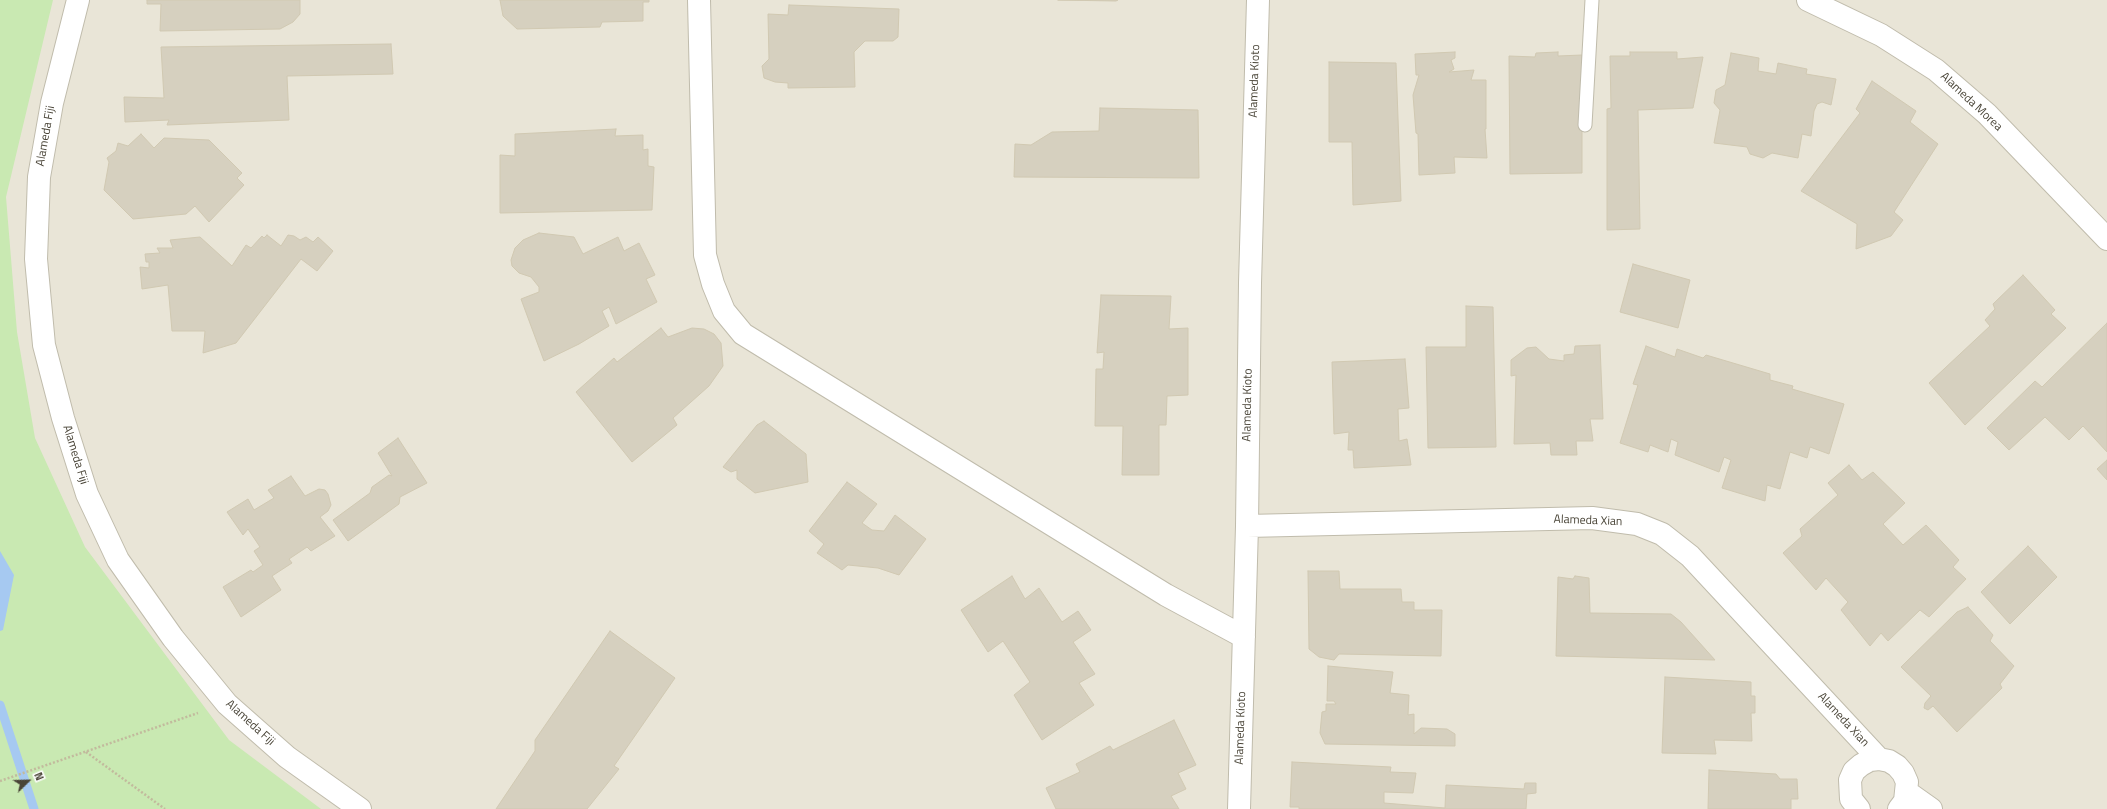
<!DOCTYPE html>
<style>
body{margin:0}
#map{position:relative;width:2107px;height:809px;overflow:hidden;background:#f5f3e9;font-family:"Titillium Web",sans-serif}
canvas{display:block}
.north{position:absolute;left:8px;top:761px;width:40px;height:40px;-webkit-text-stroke:3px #fff;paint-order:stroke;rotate:67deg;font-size:11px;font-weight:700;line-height:16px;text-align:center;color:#494437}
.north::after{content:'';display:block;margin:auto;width:14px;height:18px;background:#494437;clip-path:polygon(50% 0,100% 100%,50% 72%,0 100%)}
</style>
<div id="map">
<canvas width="2107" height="809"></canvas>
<div class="north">N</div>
</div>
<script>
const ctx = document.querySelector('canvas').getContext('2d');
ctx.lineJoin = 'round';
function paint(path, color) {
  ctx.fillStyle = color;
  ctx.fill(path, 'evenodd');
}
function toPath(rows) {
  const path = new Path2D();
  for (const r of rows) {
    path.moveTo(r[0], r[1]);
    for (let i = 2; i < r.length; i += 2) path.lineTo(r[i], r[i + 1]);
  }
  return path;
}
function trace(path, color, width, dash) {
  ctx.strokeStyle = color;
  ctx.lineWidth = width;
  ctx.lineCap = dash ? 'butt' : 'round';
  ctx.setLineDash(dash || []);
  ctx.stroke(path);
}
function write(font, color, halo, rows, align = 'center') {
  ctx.font = font + ' "Titillium Web",sans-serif';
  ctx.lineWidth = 3;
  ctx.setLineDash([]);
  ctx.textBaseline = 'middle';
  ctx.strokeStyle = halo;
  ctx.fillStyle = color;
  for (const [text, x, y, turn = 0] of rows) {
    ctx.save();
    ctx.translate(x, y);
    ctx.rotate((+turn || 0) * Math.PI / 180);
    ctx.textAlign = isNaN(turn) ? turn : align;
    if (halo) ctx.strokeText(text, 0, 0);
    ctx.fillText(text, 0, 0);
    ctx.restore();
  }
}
const residential = toPath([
 [0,0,2107,0,2107,809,0,809]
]);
const green = toPath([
 [0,0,53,0,6,197,17,332,35,438,85,547,229,740,321,809,0,809]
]);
const water = toPath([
 [0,551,14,575,3,630,0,631]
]);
const stream = toPath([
 [0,705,34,809]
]);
const building = toPath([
 [147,0,300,0,300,14,293,22,280,29,160,31,161,4,147,4,147,0],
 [500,0,649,0,649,2,643,2,643,21,602,22,600,27,517,29,503,16,500,0],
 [1058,0,1118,0,1116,1,1058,0],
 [789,5,899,9,898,37,893,41,865,41,854,52,855,87,788,88,788,83,775,82,764,78,762,66,769,59,768,14,788,15,789,5],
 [391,44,393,74,287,76,289,120,167,125,169,120,125,122,124,97,164,98,161,47,391,44],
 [1455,52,1455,58,1451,60,1454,69,1449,72,1474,70,1471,80,1486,80,1486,129,1485,129,1487,158,1454,157,1455,173,1419,175,1418,134,1416,133,1413,95,1419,75,1416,75,1415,54,1455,52],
 [1558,52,1558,56,1582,55,1582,173,1510,174,1509,56,1535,57,1536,53,1558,52],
 [1630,52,1677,52,1677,59,1703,57,1693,108,1638,110,1640,229,1607,230,1607,109,1611,108,1610,56,1630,56,1630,52],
 [1731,53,1759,58,1758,71,1776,74,1778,63,1807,69,1806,74,1836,79,1831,105,1822,102,1817,104,1814,111,1811,136,1802,134,1798,158,1772,153,1763,158,1750,154,1747,147,1714,143,1720,110,1714,103,1716,90,1725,85,1731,53],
 [1329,62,1396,63,1401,201,1353,205,1352,142,1329,142,1329,62],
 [1872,81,1916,111,1910,122,1938,144,1894,212,1903,220,1891,236,1856,249,1857,224,1801,191,1860,113,1856,109,1872,81],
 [1100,108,1198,110,1199,178,1014,177,1015,144,1031,145,1052,132,1099,131,1100,108],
 [616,129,615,136,643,135,643,150,648,149,648,166,654,167,652,210,500,213,500,155,515,156,515,134,616,129],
 [141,134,154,148,164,138,209,140,242,173,237,178,244,185,209,222,195,206,186,214,133,219,104,190,109,162,107,158,116,151,118,143,128,146,141,134],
 [539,233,574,237,583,254,618,237,624,251,639,243,655,275,646,279,657,302,616,324,609,307,602,311,609,326,579,344,544,361,521,299,539,292,539,287,531,277,519,273,512,266,511,260,515,248,523,240,539,233],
 [267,235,281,246,288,235,294,236,300,240,306,237,313,242,318,237,333,251,317,271,301,259,236,343,203,353,205,331,172,331,168,285,142,289,140,267,149,268,149,262,146,262,145,254,160,253,157,248,173,248,170,240,200,237,232,266,246,245,251,248,262,236,264,238,267,235],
 [1633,264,1690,280,1678,328,1620,312,1633,264],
 [2023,275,2055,310,2051,314,2066,328,1965,425,1929,383,1990,326,1985,320,1995,309,1993,304,2023,275],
 [1101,295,1171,296,1169,329,1188,328,1188,395,1167,396,1166,425,1159,425,1159,475,1122,475,1123,426,1095,426,1096,369,1103,369,1104,352,1097,353,1101,295],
 [1466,306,1493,307,1496,447,1428,448,1426,347,1466,347,1466,306],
 [2107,323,2107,452,2083,426,2069,440,2045,417,2009,450,1987,428,2035,381,2042,387,2107,323],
 [661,328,668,337,692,328,704,329,714,334,721,343,723,366,709,386,673,418,677,425,632,462,576,392,614,358,617,362,661,328],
 [1600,345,1603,419,1590,419,1593,441,1576,441,1577,455,1551,455,1550,443,1514,444,1516,375,1511,376,1511,360,1527,348,1536,347,1549,359,1564,361,1564,355,1574,354,1575,346,1600,345],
 [1646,346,1675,357,1677,349,1703,358,1706,355,1770,374,1770,380,1793,386,1792,389,1844,404,1829,454,1810,447,1807,458,1790,452,1780,489,1767,485,1765,501,1722,488,1731,460,1724,457,1719,472,1675,455,1678,442,1671,439,1668,452,1650,445,1648,452,1620,443,1638,385,1633,384,1646,346],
 [1405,359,1409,408,1398,409,1399,441,1407,439,1411,465,1354,468,1353,450,1348,450,1349,432,1334,434,1332,362,1405,359],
 [764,421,806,454,808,482,755,493,737,479,737,470,731,472,723,467,757,425,764,421],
 [398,438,427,483,400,497,399,504,348,541,333,520,370,493,372,487,389,475,392,476,378,453,398,438],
 [2107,460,2107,480,2097,469,2107,460],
 [1849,465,1862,480,1873,472,1905,503,1883,524,1903,545,1926,525,1959,560,1953,567,1966,579,1929,617,1920,610,1888,641,1881,633,1870,646,1841,610,1848,602,1826,578,1816,590,1783,553,1802,536,1800,529,1838,495,1828,483,1849,465],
 [291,476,305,496,319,489,325,490,328,494,331,505,328,511,320,517,335,536,311,551,307,547,289,559,292,563,272,576,281,590,241,617,223,587,251,570,253,572,263,565,254,551,260,547,248,529,243,535,227,512,248,499,254,510,274,498,268,490,291,476],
 [847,482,877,504,862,523,872,530,884,531,895,515,926,539,899,575,878,568,848,565,842,570,817,553,824,544,809,531,847,482],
 [2028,546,2057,577,2010,624,1981,592,2028,546],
 [1308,571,1339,571,1340,589,1401,589,1402,602,1414,602,1414,610,1442,610,1441,656,1339,654,1334,660,1319,657,1309,649,1308,571],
 [1012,576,1025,599,1039,588,1062,622,1078,611,1091,630,1073,642,1095,674,1079,683,1094,705,1042,740,1014,695,1030,682,1003,641,988,652,961,610,1012,576],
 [1575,576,1589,578,1590,613,1671,614,1681,622,1715,660,1556,656,1558,577,1573,579,1575,576],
 [1968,607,1993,635,1990,641,2014,666,2000,684,2002,688,1957,732,1933,706,1928,710,1924,708,1925,703,1931,696,1901,667,1957,612,1968,607],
 [610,631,675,678,614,766,619,769,587,809,496,809,535,751,535,740,610,631],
 [1328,666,1393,672,1390,693,1409,695,1408,715,1414,714,1414,734,1421,728,1447,729,1455,734,1455,746,1325,744,1320,733,1322,712,1326,711,1326,704,1336,704,1334,701,1327,701,1328,666],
 [1665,677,1751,682,1751,696,1755,696,1755,713,1751,713,1752,741,1714,740,1716,754,1662,753,1665,677],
 [1174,720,1196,765,1178,773,1186,789,1171,796,1179,809,1056,809,1046,788,1080,772,1076,764,1110,746,1113,750,1174,720],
 [1292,762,1391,767,1390,772,1416,773,1413,793,1384,792,1384,803,1445,808,1446,785,1524,789,1525,783,1536,783,1536,793,1527,794,1526,809,1299,809,1299,807,1290,807,1292,762],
 [1709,770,1776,774,1780,779,1797,779,1798,799,1791,799,1791,809,1708,809,1709,770]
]);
const path = toPath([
 [86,752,165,809],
 [0,781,198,713]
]);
const lane = toPath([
 [1585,125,1592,0]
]);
const street = toPath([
 [78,0,52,103,39,177,36,259,44,345,63,418,87,494,118,560,173,638,227,704,287,757,360,809],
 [699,0,705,255,713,284,724,311,743,334,1166,595,1244,637],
 [1808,0,1881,35,1936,70,1987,114,2107,239],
 [1247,526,1592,518,1637,524,1662,534,1690,556,1879,759],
 [1907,792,1931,809],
 [1239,809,1247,526,1250,283,1258,0],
 [1859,809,1851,799,1850,780,1854,771,1861,765,1870,760,1879,759,1889,761,1897,766,1903,773,1907,782,1905,801,1899,809]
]);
const streetNames = [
 ["Alameda Kioto",1255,81,-88],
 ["Alameda Morea",1971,102,43],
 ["Alameda Fiji",46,136,-80],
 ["Alameda Kioto",1248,405,-89],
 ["Alameda Fiji",75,455,73],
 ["Alameda Xian",1588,521,2],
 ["Alameda Xian",1843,720,47],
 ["Alameda Fiji",250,723,42],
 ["Alameda Kioto",1241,728,-88]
];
paint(residential, '#e9e5d7');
paint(green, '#c9e9b2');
paint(water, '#a6c9f1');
trace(stream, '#a6c9f1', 9);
paint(building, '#d6d0bf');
trace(building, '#d1c9b2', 1);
trace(lane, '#c0bcac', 15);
trace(street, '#c0bcac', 24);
trace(path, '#c2ba9d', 2.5, [2, 2]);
trace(lane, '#fff', 13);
trace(street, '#fff', 22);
write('12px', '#494437', '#fff', streetNames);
</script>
